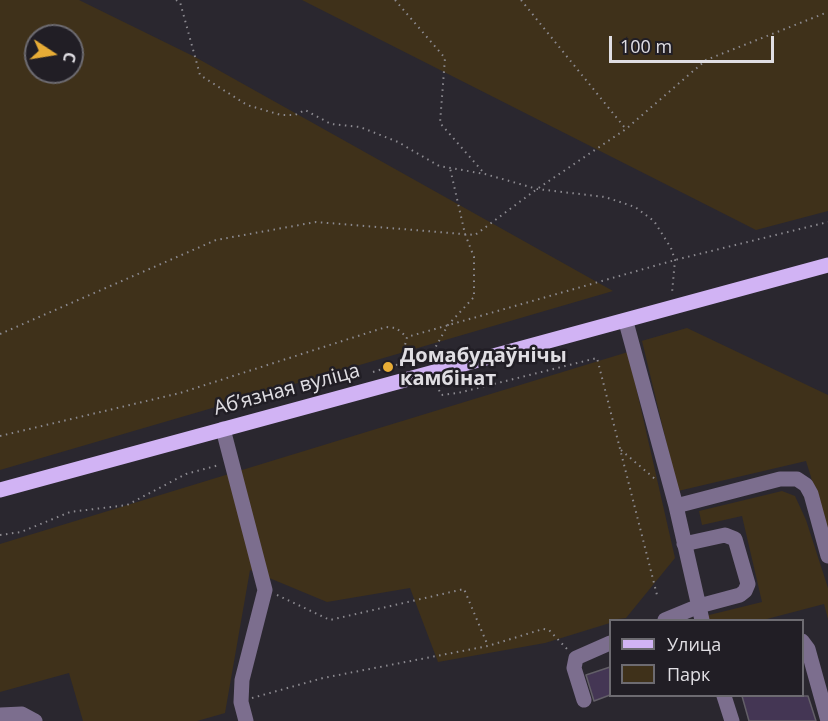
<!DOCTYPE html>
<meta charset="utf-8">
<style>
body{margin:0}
#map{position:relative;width:828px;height:721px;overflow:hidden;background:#2a272f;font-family:"Open Sans",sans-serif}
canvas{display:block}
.legend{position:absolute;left:609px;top:619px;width:195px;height:78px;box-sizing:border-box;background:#211e25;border:2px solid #6d6b71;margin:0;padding:8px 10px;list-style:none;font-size:18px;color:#e0dee3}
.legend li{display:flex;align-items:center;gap:12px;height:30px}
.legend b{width:30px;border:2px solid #6d6b71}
.north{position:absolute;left:24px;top:24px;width:60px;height:60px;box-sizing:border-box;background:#211e25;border:2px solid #6d6b71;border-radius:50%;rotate:102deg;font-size:16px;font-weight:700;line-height:24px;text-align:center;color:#e0dee3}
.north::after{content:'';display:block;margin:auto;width:21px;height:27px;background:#e7ac36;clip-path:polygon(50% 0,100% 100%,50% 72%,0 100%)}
.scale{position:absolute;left:609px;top:36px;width:165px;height:27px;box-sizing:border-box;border:3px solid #e0dee3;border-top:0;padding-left:8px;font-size:18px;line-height:21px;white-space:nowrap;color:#e0dee3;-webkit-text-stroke:4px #211e25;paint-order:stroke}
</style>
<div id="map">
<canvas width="828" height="721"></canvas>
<ul class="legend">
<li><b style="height:8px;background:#d1b3f4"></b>Улица</li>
<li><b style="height:16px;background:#3f311a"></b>Парк</li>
</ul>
<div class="north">С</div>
<div class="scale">100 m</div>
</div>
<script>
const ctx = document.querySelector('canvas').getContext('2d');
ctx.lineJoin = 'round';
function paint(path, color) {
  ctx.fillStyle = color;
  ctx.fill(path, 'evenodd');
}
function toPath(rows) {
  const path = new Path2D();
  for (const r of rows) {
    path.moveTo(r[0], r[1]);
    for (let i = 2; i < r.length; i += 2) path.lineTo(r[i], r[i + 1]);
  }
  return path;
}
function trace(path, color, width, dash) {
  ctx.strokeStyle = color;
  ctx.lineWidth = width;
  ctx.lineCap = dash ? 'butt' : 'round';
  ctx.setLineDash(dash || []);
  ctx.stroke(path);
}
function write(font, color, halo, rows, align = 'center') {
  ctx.font = font + ' "Open Sans",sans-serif';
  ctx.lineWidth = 5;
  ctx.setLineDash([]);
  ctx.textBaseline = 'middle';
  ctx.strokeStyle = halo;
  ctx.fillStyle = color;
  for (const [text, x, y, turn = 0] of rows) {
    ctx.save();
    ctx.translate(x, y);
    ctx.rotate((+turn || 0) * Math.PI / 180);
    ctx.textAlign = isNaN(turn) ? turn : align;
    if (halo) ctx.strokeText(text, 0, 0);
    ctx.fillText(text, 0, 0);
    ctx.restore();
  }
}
const green = toPath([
 [0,0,79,0,195,57,613,291,0,470],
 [36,36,72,36,72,72,36,72],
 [302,0,828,0,828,211,756,230],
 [687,328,828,395,828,532,806,461,678,491,642,341,638,342],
 [628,352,675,558,626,618,610,620,610,623,545,643,438,662,410,588,327,602,250,570,225,713,197,721,83,721,69,673,0,692,0,544],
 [782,491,795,496,806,520,828,588,828,619,824,604,763,620,705,620,705,616,762,602,742,516,702,525,699,511]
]);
const building = toPath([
 [610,667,610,695,594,701,586,675,610,667],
 [742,696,808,696,816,721,749,721,742,696]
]);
const path = toPath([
 [176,0,180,2,200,75,247,105,281,115,295,115,305,110,331,124,360,127,398,142,439,166,485,174,537,189,605,197,635,207,654,221,671,248,675,260,672,293],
 [395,0,445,58,440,123,483,172],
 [521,0,625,128],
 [0,334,216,240,316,222,475,235,537,189,626,129,706,60,828,12],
 [430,357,448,325,474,297,474,257,465,234,450,168],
 [412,361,405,345,407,337,675,260,828,222],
 [373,372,406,362,430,358],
 [472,373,475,388],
 [439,390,441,395,458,393,597,358,657,595],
 [0,436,180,393,386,327,396,328,407,337],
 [621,450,655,479],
 [0,535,21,532,70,512,127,505,186,474,219,465],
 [277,595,330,620,464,589,488,646],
 [252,698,323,678,488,646,543,629,549,630,567,649]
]);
const minor = toPath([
 [626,322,676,506,780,479,797,479,806,485,811,494,828,556],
 [223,429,265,590,242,680,241,702,246,721],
 [676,506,702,620],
 [665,620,699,606,740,595,745,591,748,584,735,539,725,535,684,544],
 [802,641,808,649,828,721],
 [724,696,732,721],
 [584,700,574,668,576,658,610,643],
 [0,715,22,714,35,721]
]);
const major = toPath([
 [0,490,828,265]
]);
const markers = [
 [388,367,6,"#e7ac36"]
];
const poiNames = [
 ["Домабудаўнічы",400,356],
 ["камбінат",400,379]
];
const streetNames = [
 ["Абʼязная вуліца",287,390,-15]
];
paint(green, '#3f311a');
paint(building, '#443654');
trace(building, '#635f68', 1.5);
trace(path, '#8c8a90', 2, [1.5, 4.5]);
trace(minor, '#7c6e8e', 15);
trace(major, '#d1b3f4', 15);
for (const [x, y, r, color] of markers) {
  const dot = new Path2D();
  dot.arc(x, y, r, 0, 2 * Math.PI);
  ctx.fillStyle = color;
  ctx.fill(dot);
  trace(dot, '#211e25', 2);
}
write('bold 20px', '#e0dee3', '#211e25', poiNames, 'left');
write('20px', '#e0dee3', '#211e25', streetNames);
</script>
